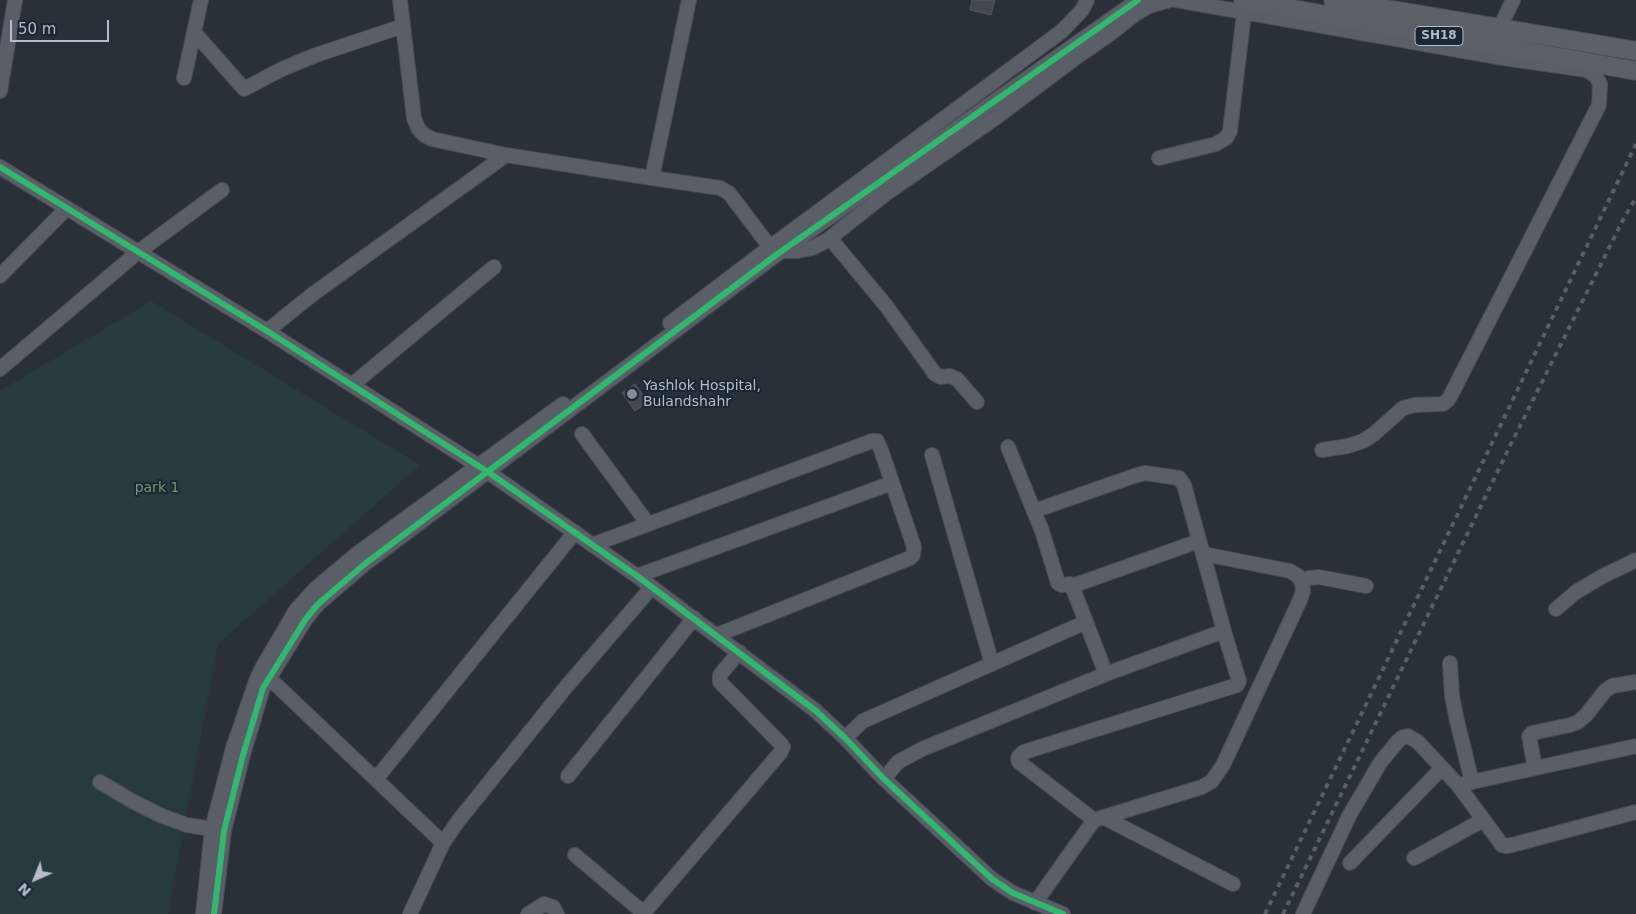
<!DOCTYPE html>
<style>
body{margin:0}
#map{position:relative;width:1636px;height:914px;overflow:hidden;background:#2a3038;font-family:"DejaVu Sans",sans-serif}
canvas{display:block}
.north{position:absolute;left:10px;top:854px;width:50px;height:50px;-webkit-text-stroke:4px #1d2633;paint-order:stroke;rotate:224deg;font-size:14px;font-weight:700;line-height:20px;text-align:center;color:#b4bcc9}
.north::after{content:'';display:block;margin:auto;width:18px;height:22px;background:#b4bcc9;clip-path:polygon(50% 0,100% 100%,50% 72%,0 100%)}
.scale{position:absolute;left:10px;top:20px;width:99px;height:22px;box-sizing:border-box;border:2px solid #b4bcc9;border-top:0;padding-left:6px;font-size:15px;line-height:18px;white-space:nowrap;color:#b4bcc9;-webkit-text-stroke:4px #1d2633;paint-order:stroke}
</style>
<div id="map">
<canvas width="1636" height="914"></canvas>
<div class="north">N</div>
<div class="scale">50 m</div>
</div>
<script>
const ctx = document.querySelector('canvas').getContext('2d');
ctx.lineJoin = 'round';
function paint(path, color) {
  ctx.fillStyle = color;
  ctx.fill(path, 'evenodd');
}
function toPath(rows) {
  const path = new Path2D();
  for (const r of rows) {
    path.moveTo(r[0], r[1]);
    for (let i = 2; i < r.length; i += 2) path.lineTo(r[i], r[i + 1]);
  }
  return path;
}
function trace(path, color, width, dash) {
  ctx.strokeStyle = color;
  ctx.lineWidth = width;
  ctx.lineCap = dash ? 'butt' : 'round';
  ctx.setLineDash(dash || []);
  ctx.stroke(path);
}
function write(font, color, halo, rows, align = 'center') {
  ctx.font = font + ' "DejaVu Sans",sans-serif';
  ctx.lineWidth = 4;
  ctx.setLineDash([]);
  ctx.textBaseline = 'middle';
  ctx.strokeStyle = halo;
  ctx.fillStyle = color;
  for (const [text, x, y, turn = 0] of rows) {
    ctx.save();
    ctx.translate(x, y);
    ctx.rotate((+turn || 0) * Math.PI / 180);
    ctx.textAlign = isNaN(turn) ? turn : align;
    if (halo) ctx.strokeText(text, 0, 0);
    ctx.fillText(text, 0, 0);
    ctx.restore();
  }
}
const green = toPath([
 [151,301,420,465,218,644,168,914,0,914,0,391]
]);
const building = toPath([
 [972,0,995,0,991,15,970,10,972,0],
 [635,384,648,402,635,411,622,393,635,384]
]);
const minor = toPath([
 [400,0,414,118,418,128,424,135,432,139,506,155,652,178],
 [689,0,652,178,720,188,729,193,770,247],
 [1176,0,1503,58,1587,70,1596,76,1600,84,1599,105,1453,391,1448,400,1443,404,1415,405,1403,408,1374,434,1363,441,1348,446,1322,450],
 [1500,27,1513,0],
 [194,32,244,89,282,69,316,55,403,26],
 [184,78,201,0],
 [0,91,15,0],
 [1159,158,1216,144,1226,138,1230,131,1244,13],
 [0,167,267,331,488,472,637,576,816,711,845,738,884,779,992,879,1013,893,1063,914],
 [830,238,887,307,935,374,940,377,950,376,957,379,977,402],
 [782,251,798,251,812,248,826,241,887,193,994,119,1074,59,1110,34,1134,15,1149,6,1170,0],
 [0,276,67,208],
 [670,323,770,247,1062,31,1082,10,1087,0],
 [267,331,313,294,506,155],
 [0,369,138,252,222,190],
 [352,385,494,267],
 [582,434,648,524],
 [1008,447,1042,531,1058,583,1062,585,1070,584,1072,586,1106,674],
 [932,455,992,664],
 [1034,511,1134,476,1145,473,1179,478,1184,485,1224,631,1239,681,1237,685,1234,686,1024,752,1019,756,1018,759,1019,762,1094,820],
 [592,545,872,441,877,441,881,450,914,547,913,555,910,558,717,635],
 [637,576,892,483],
 [1302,583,1309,578,1319,577,1366,586],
 [1072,586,1199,541],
 [1556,609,1576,592,1603,576,1636,560],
 [1450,663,1452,696,1457,721,1472,782],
 [269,678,443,843],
 [845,738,863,721,1086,622],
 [1535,768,1529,736,1532,733,1570,725,1578,722,1586,715,1605,691,1612,686,1636,682],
 [568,776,694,618],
 [376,779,575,532],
 [884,779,898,762,922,749,1106,674,1224,631],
 [100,782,132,801,162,816,187,825,212,829],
 [1458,785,1636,746],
 [1103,817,1233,884],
 [575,855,639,909,644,910,648,908,780,753,783,747,781,744,720,682,720,675,739,652],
 [1414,858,1483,820],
 [1350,863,1442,768],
 [1035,903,1094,820,1202,787,1212,781,1223,765,1300,600,1303,591,1302,583,1298,576,1290,571,1204,554],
 [203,914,212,829,233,748,256,681,263,666,296,610,315,589,358,553,563,404],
 [214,914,224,831,243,755,263,688,305,620,318,604,366,563,776,255,1138,0],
 [410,914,443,843,459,820,566,687,652,587],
 [528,914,544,904,553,907,557,914],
 [1303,914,1349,816,1380,763,1398,741,1403,737,1408,736,1418,742,1458,785,1502,845,1506,846,1512,845,1636,812]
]);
const major = toPath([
 [1243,0,1636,71],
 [1333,0,1636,51]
]);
const rail = toPath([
 [1265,914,1636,144],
 [1283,914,1508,450,1624,218,1636,198]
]);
const cycleway = toPath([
 [0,167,267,331,488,472,637,576,816,711,845,738,884,779,992,879,1013,893,1063,914],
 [214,914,224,831,243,755,263,688,305,620,318,604,366,563,776,255,1138,0]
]);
const markers = [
 [632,394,6,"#848b96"]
];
const shields = [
 [1439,36,48]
];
const shieldNames = [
 ["SH18",1439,36]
];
const poiNames = [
 ["Yashlok Hospital,",643,386],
 ["Bulandshahr",643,402]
];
const parkNames = [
 ["park 1",157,488]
];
paint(green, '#273a3e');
paint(building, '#444950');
trace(building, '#52575f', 1);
trace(minor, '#484c53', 16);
trace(major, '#484c55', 20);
trace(minor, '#5a5e66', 14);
trace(major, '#5c6168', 18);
trace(rail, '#595d64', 4, [5, 5]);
trace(cycleway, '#33b770', 6);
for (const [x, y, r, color] of markers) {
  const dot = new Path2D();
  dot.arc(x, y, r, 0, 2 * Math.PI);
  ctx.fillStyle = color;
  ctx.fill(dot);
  trace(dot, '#1d2633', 2);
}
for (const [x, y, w] of shields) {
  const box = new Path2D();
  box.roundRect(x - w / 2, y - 9.5, w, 19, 4);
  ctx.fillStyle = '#1d2633';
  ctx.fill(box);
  trace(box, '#b4bcc9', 1);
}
write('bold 12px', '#b4bcc9', null, shieldNames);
write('14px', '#b4bcc9', '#1d2633', poiNames, 'left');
write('14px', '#6b9a76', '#1d2633', parkNames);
</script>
